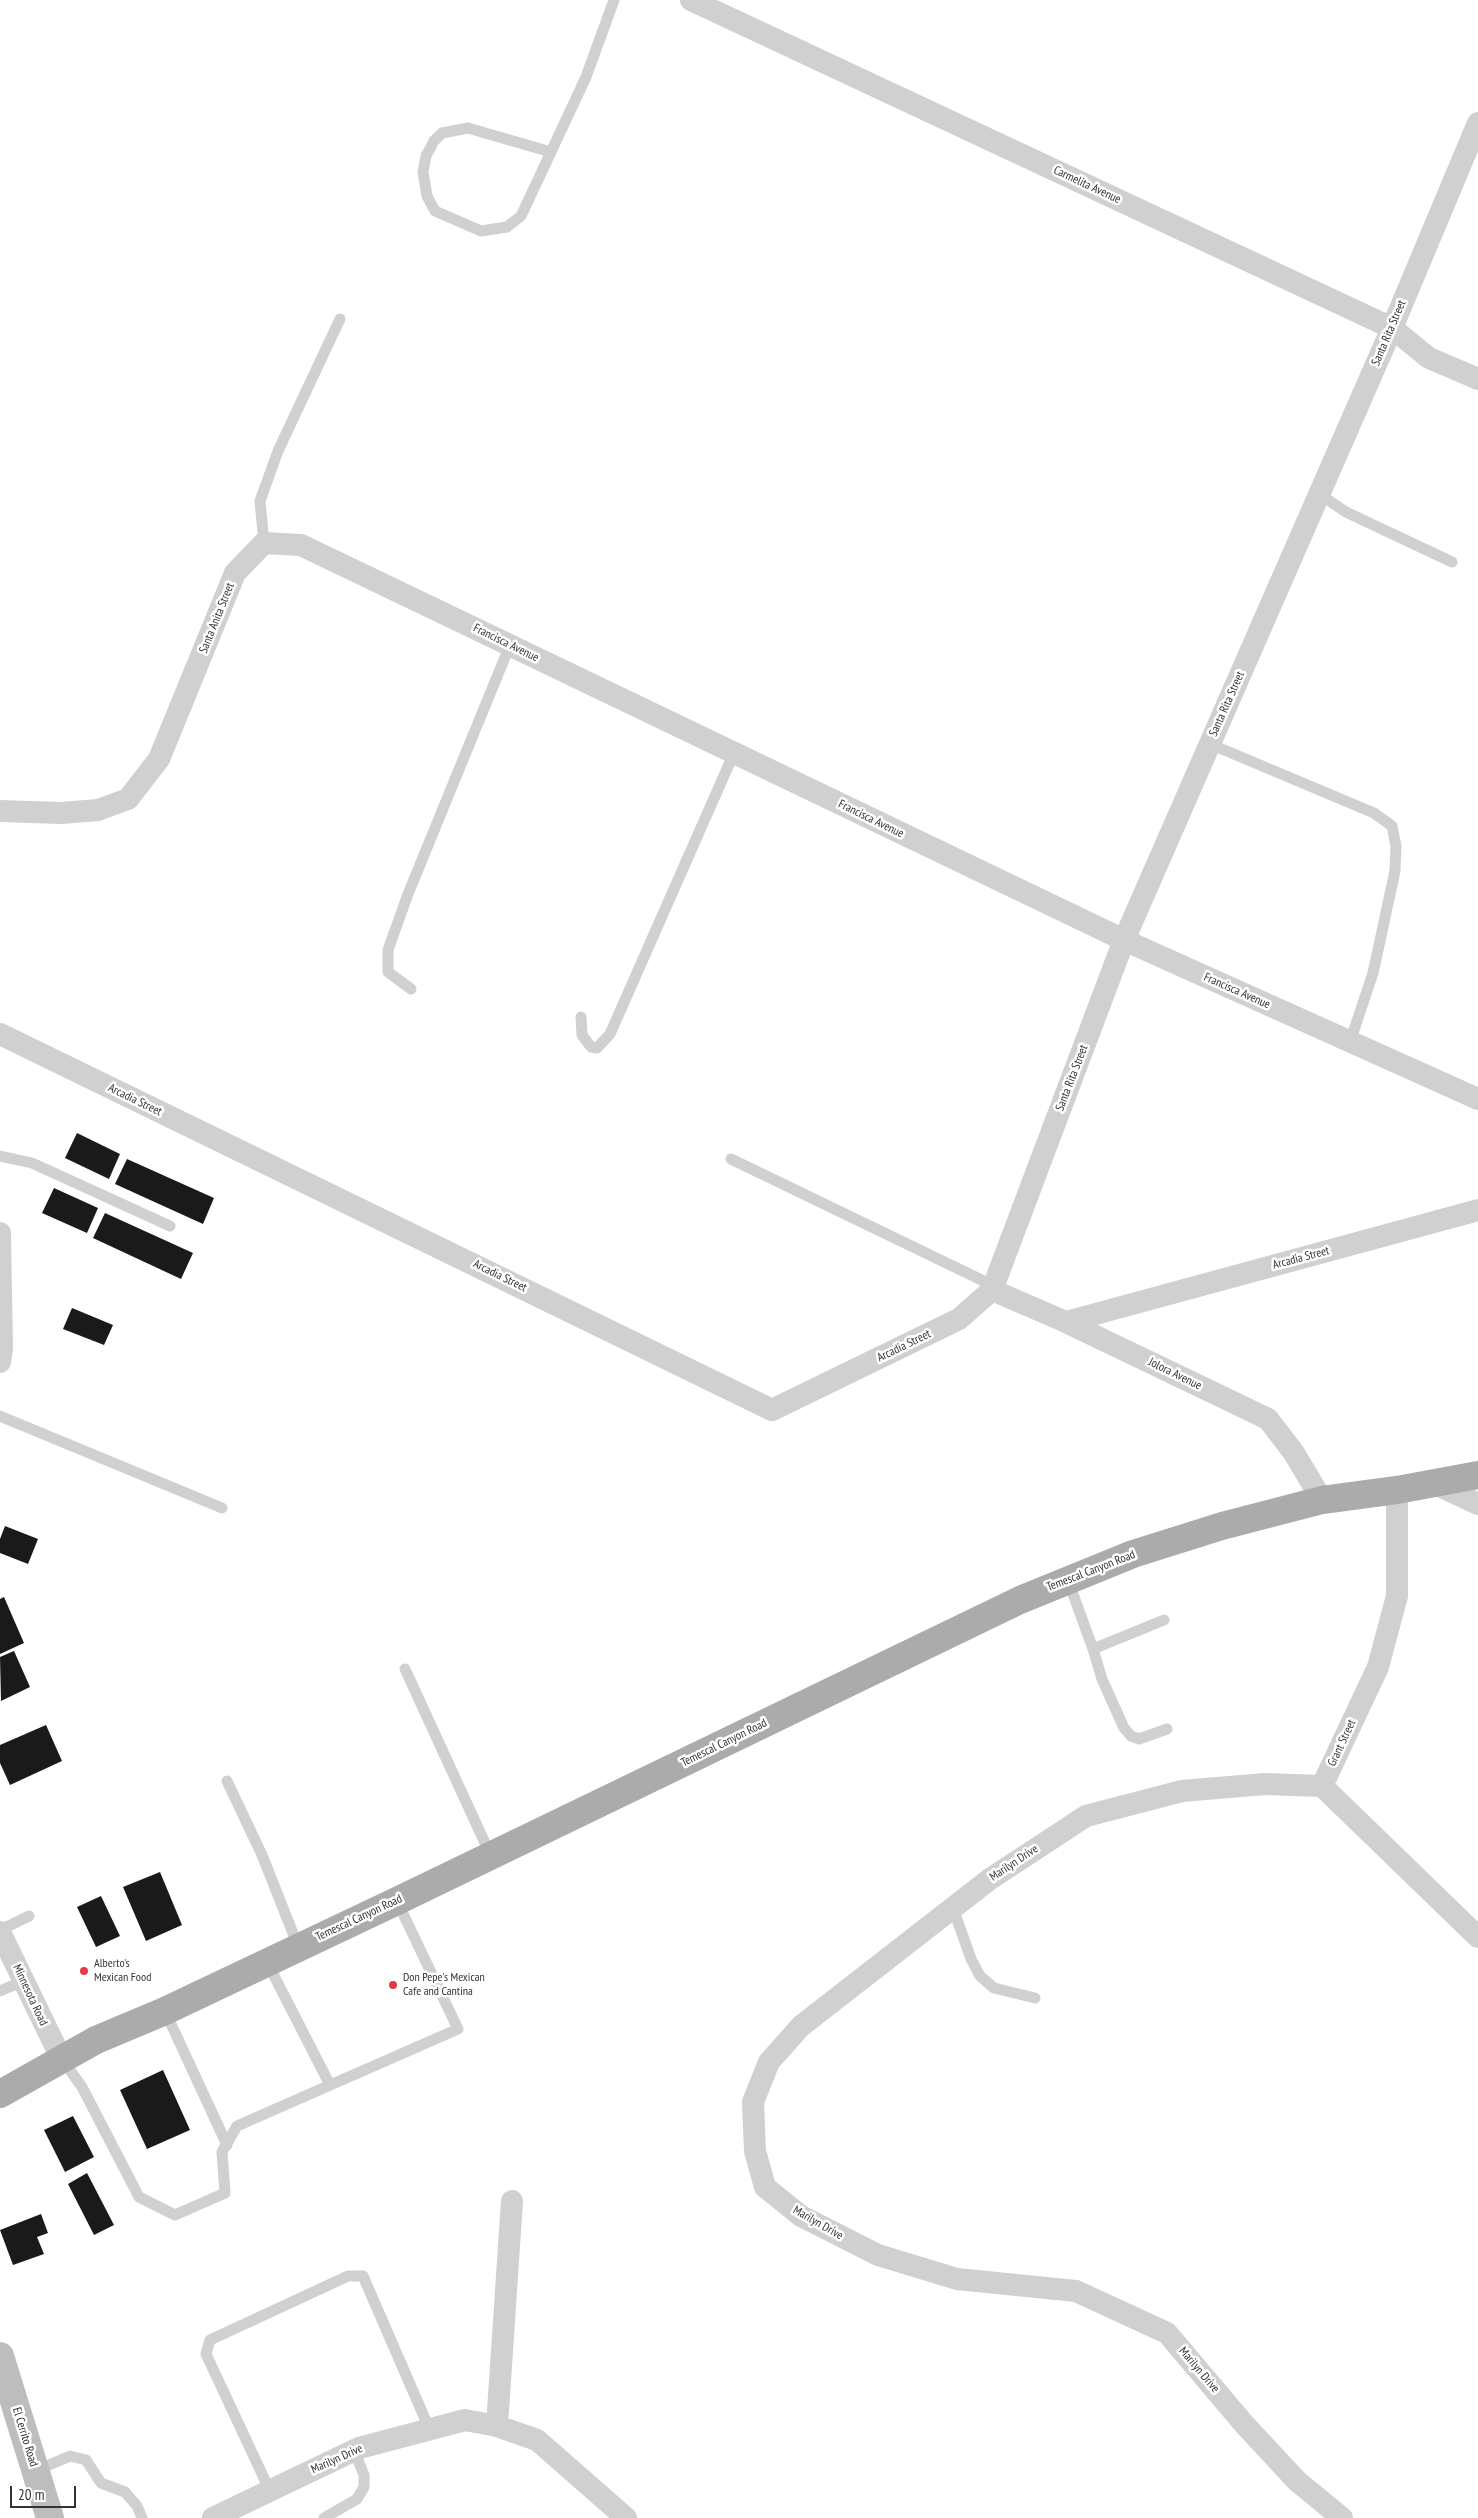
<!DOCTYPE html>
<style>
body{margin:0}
#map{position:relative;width:1478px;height:2518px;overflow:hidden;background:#fff;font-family:"PT Sans Narrow",sans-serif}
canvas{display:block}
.scale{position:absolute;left:10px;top:2486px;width:66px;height:22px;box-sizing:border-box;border:2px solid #333;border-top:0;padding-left:6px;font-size:15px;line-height:18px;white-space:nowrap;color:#333;-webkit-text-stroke:4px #fff;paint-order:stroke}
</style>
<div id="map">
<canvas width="1478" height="2518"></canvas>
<div class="scale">20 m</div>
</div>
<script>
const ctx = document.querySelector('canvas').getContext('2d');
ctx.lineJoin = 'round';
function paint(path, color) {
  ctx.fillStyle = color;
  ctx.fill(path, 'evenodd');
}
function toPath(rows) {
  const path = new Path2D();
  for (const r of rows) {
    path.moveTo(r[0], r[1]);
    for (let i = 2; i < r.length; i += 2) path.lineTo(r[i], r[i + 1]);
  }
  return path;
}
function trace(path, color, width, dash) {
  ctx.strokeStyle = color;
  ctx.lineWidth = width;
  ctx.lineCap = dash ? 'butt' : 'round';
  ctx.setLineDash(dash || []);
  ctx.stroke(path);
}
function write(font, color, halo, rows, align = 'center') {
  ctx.font = font + ' "PT Sans Narrow",sans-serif';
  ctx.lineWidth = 5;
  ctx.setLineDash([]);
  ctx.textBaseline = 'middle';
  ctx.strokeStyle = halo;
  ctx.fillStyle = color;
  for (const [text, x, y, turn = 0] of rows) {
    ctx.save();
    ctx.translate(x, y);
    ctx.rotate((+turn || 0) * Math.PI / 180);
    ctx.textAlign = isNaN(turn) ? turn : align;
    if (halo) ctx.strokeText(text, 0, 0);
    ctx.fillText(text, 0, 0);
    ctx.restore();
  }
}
const building = toPath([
 [77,1133,120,1154,109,1179,65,1158],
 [127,1159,214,1198,203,1224,115,1184],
 [54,1188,98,1208,87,1233,42,1213],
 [105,1213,193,1253,181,1279,93,1238],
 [72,1308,113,1325,104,1345,63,1329],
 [5,1526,38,1539,28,1564,0,1553,0,1539],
 [4,1597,24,1643,0,1654,0,1599],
 [14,1651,30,1687,1,1701,0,1657],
 [46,1725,62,1761,10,1785,0,1763,0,1745],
 [160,1872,182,1925,146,1941,123,1887],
 [101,1896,120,1936,96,1947,77,1907],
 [163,2070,190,2130,147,2149,120,2090],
 [73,2116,94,2157,65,2172,44,2130],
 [87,2173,114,2225,94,2235,68,2184],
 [41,2214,48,2233,37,2237,44,2254,13,2265,0,2230]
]);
const service = toPath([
 [551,152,468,128,442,133,434,141,426,156,423,172,427,196,435,211,481,231,507,227,521,216,551,152,586,77,614,0],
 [1319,494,1346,512,1452,562],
 [264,543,260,501,278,451,340,319],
 [1210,744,1374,813,1392,826,1396,846,1395,871,1373,973,1350,1042],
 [411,989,388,972,388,950,408,894,510,645],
 [581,1017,582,1035,591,1047,597,1048,610,1034,734,753],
 [0,1156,32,1163,170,1226],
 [731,1159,992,1285],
 [0,1416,222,1508],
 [1068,1580,1093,1649,1102,1679,1124,1728,1131,1736,1139,1739,1167,1729],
 [1093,1649,1164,1620],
 [405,1669,491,1856],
 [227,1781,262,1855,298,1946],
 [953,1908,971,1959,980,1976,994,1988,1035,1998],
 [0,1930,29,1916],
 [267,1962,330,2085],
 [0,1991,23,1981],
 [165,2011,227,2145],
 [62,2059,82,2087,139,2197,175,2215,225,2193,222,2152,237,2126,458,2029,397,1901],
 [35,2471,70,2456,86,2460,101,2483,125,2492,137,2506,142,2518],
 [270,2491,206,2354,210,2340,348,2276,363,2276,429,2428],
 [324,2518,357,2499,364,2487,364,2475,354,2450]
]);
const minor = toPath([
 [691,0,1392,328,1429,358,1478,379],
 [0,811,61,813,98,810,128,799,159,759,235,573,264,543,301,545,1124,940,1478,1099],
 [0,1034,772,1410,959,1319,992,1290],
 [0,1233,2,1348,0,1362],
 [992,1290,1124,940,1392,328,1478,123],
 [992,1290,1066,1322,1268,1419,1294,1453,1322,1500],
 [1066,1322,1478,1210],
 [1433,1483,1478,1504],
 [1322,1786,1265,1784,1182,1791,1086,1816,990,1879,801,2026,769,2062,753,2102,755,2151,765,2187,801,2216,878,2255,957,2279,1076,2291,1167,2333,1244,2424,1297,2481,1342,2518],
 [1322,1786,1378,1667,1397,1596,1397,1490],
 [1322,1786,1478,1937],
 [0,1932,61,2058],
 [497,2426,512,2201],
 [213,2518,359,2448,465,2420,497,2426,537,2440,626,2518]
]);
const secondary = toPath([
 [0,2356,50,2518]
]);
const primary = toPath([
 [0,2094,96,2040,165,2011,397,1901,1020,1600,1133,1554,1222,1526,1322,1500,1397,1490,1478,1475]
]);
const markers = [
 [84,1971,5,"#e63946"],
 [393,1985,5,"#e63946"]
];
const streetNames = [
 ["Carmelita Avenue",1087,185,25],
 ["Santa Rita Street",1389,333,-67],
 ["Santa Anita Street",217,618,-68],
 ["Francisca Avenue",506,643,26],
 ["Santa Rita Street",1227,704,-66],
 ["Francisca Avenue",871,819,26],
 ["Francisca Avenue",1237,991,24],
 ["Santa Rita Street",1072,1078,-69],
 ["Arcadia Street",135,1100,26],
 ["Arcadia Street",1301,1258,-15],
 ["Arcadia Street",500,1276,26],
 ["Arcadia Street",904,1346,-26],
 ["Jolora Avenue",1175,1374,26],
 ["Temescal Canyon Road",1091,1571,-21],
 ["Temescal Canyon Road",724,1743,-26],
 ["Grant Street",1342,1743,-65],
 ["Marilyn Drive",1014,1863,-34],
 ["Temescal Canyon Road",359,1918,-25],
 ["Minnesota Road",30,1995,65],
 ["Marilyn Drive",818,2223,30],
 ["Marilyn Drive",1199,2370,50],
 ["El Cerrito Road",25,2437,73],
 ["Marilyn Drive",337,2459,-24]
];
const poiNames = [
 ["Alberto's",94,1964],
 ["Mexican Food",94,1978],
 ["Don Pepe's Mexican",403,1978],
 ["Cafe and Cantina",403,1992]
];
paint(building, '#1a1a1a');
trace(service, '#d0d0d0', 11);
trace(minor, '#d0d0d0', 22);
trace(secondary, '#bdbdbd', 28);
trace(primary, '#ababab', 28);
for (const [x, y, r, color] of markers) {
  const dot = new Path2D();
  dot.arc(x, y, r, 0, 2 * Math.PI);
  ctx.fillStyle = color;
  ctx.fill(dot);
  trace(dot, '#fff', 2);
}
write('12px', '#333', '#fff', streetNames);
write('12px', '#333', '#fff', poiNames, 'left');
</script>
